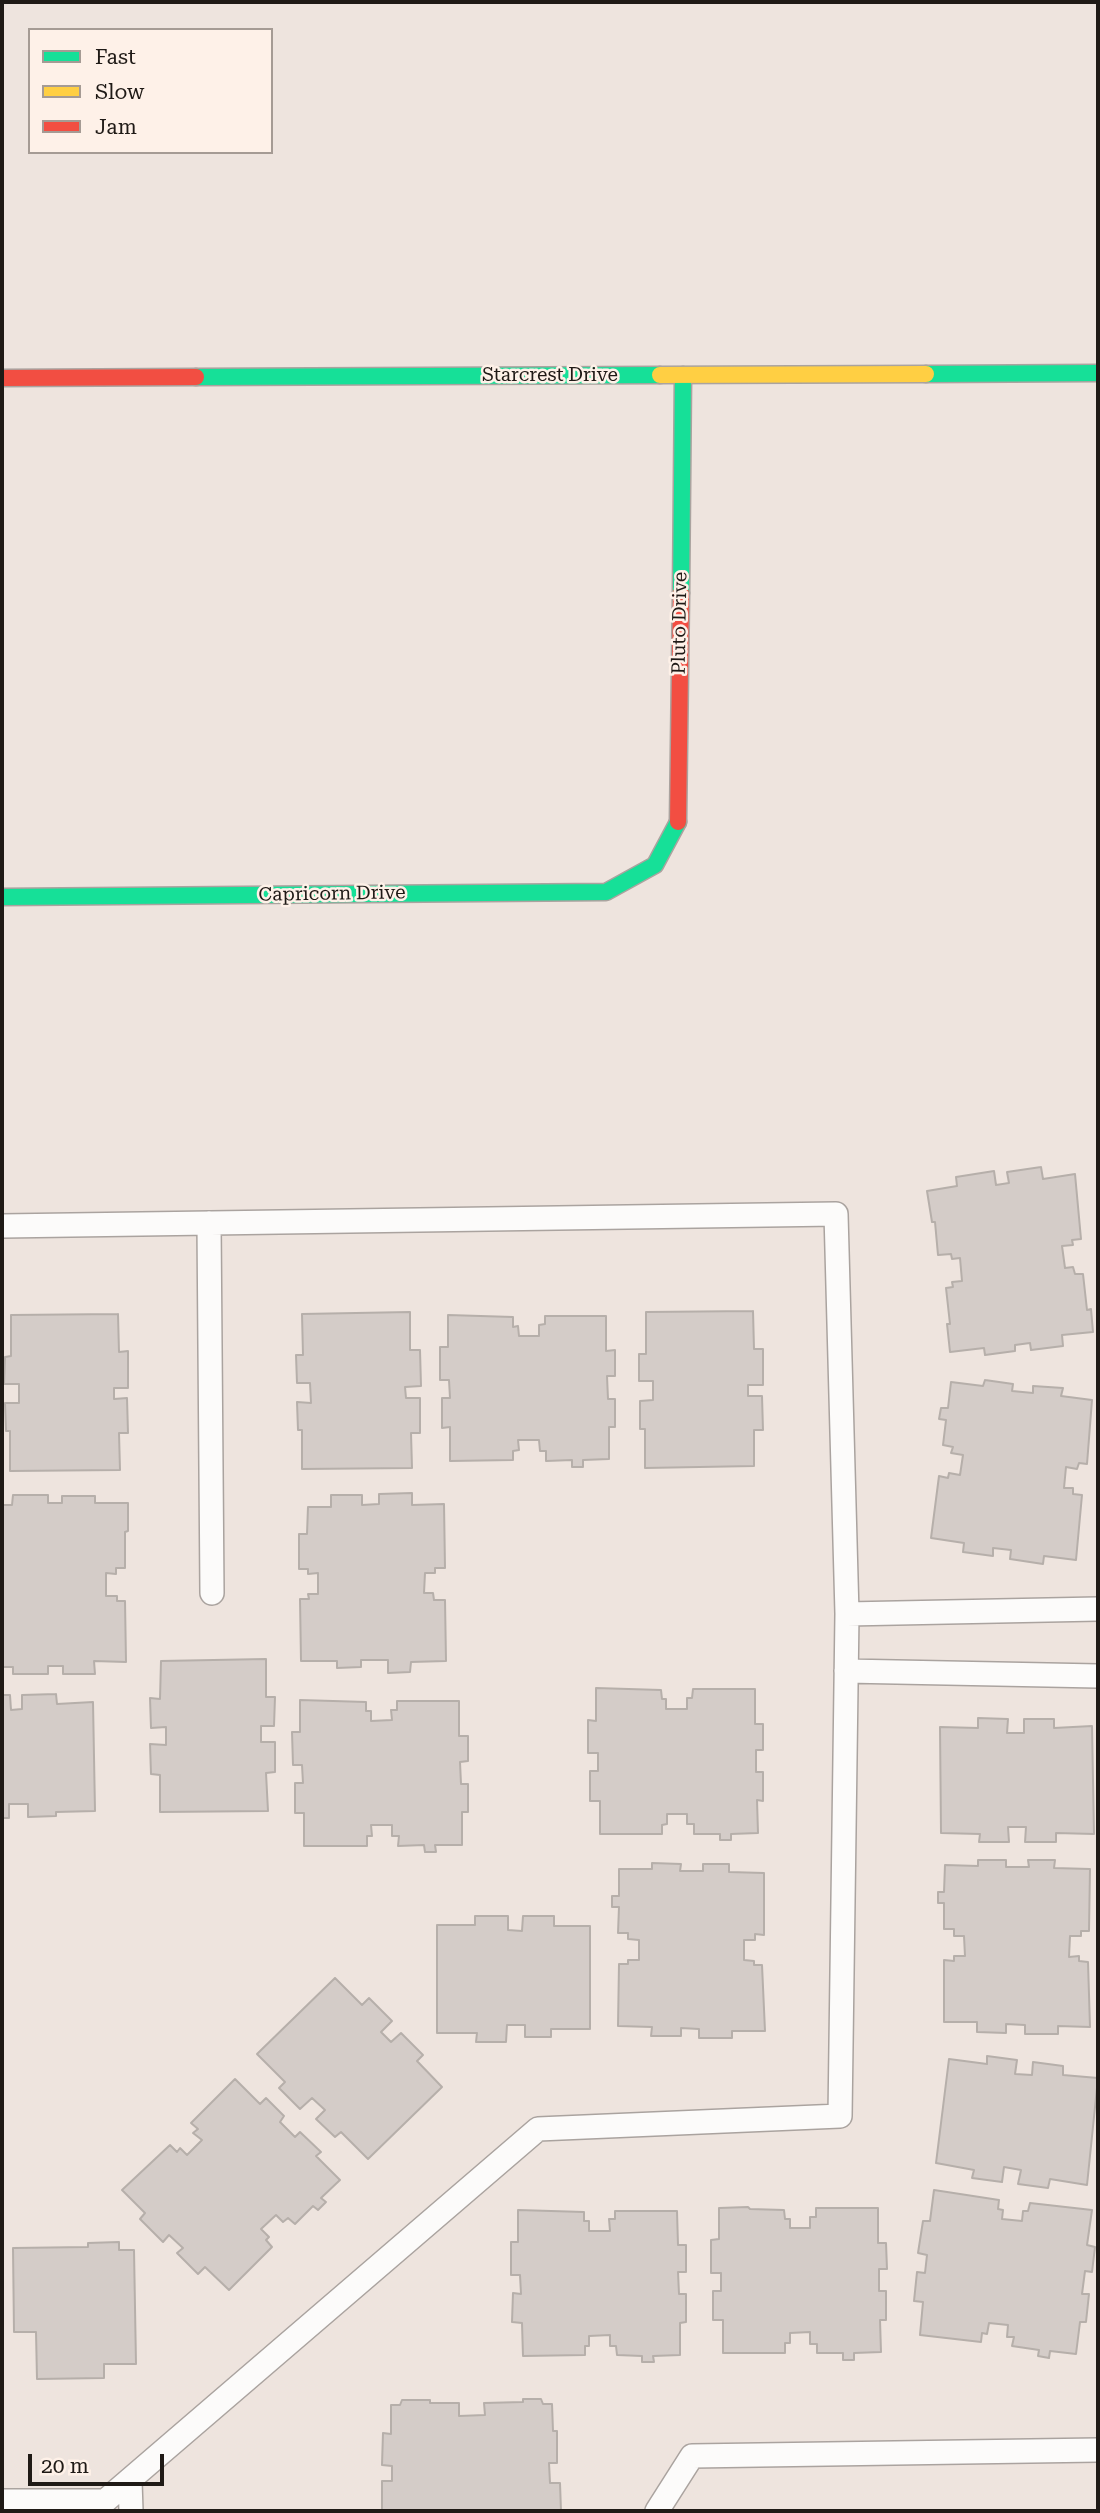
<!DOCTYPE html>
<style>
body{margin:0}
#map{position:relative;width:1100px;height:2513px;overflow:hidden;background:#eee4de;font-family:"Roboto Serif",serif}
canvas{display:block}
.frame{position:absolute;inset:0;border:4px solid #1f1a16;pointer-events:none}
.legend{position:absolute;left:28px;top:28px;width:245px;height:126px;box-sizing:border-box;background:#fef1e8;border:2px solid #a59b94;margin:0;padding:9px 12px;list-style:none;font-size:21px;color:#1f1a16}
.legend li{display:flex;align-items:center;gap:14px;height:35px}
.legend b{width:35px;border:2px solid #a59b94}
.scale{position:absolute;left:28px;top:2454px;width:136px;height:32px;box-sizing:border-box;border:4px solid #1f1a16;border-top:0;padding-left:9px;font-size:21px;line-height:24px;white-space:nowrap;color:#1f1a16;-webkit-text-stroke:5px #fef1e8;paint-order:stroke}
</style>
<div id="map">
<canvas width="1100" height="2513"></canvas>
<div class="frame"></div>
<ul class="legend">
<li><b style="height:9px;background:#16e098"></b>Fast</li>
<li><b style="height:9px;background:#ffcf43"></b>Slow</li>
<li><b style="height:9px;background:#f24e42"></b>Jam</li>
</ul>
<div class="scale">20 m</div>
</div>
<script>
const ctx = document.querySelector('canvas').getContext('2d');
ctx.lineJoin = 'round';
function paint(path, color) {
  ctx.fillStyle = color;
  ctx.fill(path, 'evenodd');
}
function toPath(rows) {
  const path = new Path2D();
  for (const r of rows) {
    path.moveTo(r[0], r[1]);
    for (let i = 2; i < r.length; i += 2) path.lineTo(r[i], r[i + 1]);
  }
  return path;
}
function trace(path, color, width, dash) {
  ctx.strokeStyle = color;
  ctx.lineWidth = width;
  ctx.lineCap = dash ? 'butt' : 'round';
  ctx.setLineDash(dash || []);
  ctx.stroke(path);
}
function write(font, color, halo, rows, align = 'center') {
  ctx.font = font + ' "Roboto Serif",serif';
  ctx.lineWidth = 5;
  ctx.setLineDash([]);
  ctx.textBaseline = 'middle';
  ctx.strokeStyle = halo;
  ctx.fillStyle = color;
  for (const [text, x, y, turn = 0] of rows) {
    ctx.save();
    ctx.translate(x, y);
    ctx.rotate((+turn || 0) * Math.PI / 180);
    ctx.textAlign = isNaN(turn) ? turn : align;
    if (halo) ctx.strokeText(text, 0, 0);
    ctx.fillText(text, 0, 0);
    ctx.restore();
  }
}
const building = toPath([
 [1041,1167,1043,1179,1075,1174,1081,1239,1072,1240,1073,1245,1062,1246,1065,1268,1073,1267,1075,1274,1083,1274,1087,1310,1091,1309,1093,1332,1062,1335,1063,1346,1031,1350,1030,1343,1015,1345,1015,1351,985,1355,984,1348,950,1352,947,1324,950,1324,946,1288,953,1287,952,1282,962,1281,960,1258,952,1259,951,1254,938,1255,935,1222,932,1222,927,1191,957,1186,956,1177,994,1171,996,1185,1009,1183,1007,1172,1041,1167],
 [753,1311,754,1349,763,1349,763,1385,748,1385,748,1396,762,1396,763,1430,754,1430,754,1466,645,1468,645,1429,640,1429,640,1401,653,1400,653,1381,639,1381,639,1354,646,1354,646,1312,753,1311],
 [410,1312,410,1350,420,1350,421,1386,405,1387,406,1398,420,1398,420,1433,411,1433,412,1468,302,1469,302,1430,298,1430,297,1402,311,1403,310,1383,297,1383,296,1355,303,1355,302,1314,410,1312],
 [118,1314,119,1352,128,1351,128,1388,114,1388,114,1399,127,1398,128,1433,119,1433,120,1470,10,1471,10,1431,6,1431,5,1403,19,1403,19,1384,4,1384,5,1357,11,1356,11,1315,118,1314],
 [448,1315,513,1317,513,1327,518,1326,519,1336,539,1336,539,1325,545,1324,545,1316,606,1316,606,1351,615,1350,615,1376,607,1376,608,1399,615,1399,615,1427,609,1427,609,1459,583,1460,583,1467,572,1467,572,1460,546,1461,546,1451,540,1451,539,1440,518,1440,519,1450,513,1451,513,1460,450,1461,450,1427,442,1428,442,1398,450,1398,449,1380,440,1380,440,1347,448,1347,448,1315],
 [985,1380,1013,1384,1012,1391,1033,1393,1033,1386,1063,1388,1061,1396,1092,1400,1087,1464,1079,1463,1077,1469,1066,1467,1064,1488,1073,1488,1073,1494,1082,1495,1076,1560,1044,1556,1043,1564,1010,1559,1011,1550,993,1548,993,1556,963,1552,964,1543,931,1538,939,1476,948,1478,949,1473,960,1475,963,1455,951,1453,953,1447,943,1445,946,1420,939,1419,941,1408,948,1408,951,1382,983,1386,985,1380],
 [412,1493,412,1505,444,1504,445,1568,435,1568,435,1573,425,1573,424,1593,433,1593,434,1600,445,1600,446,1661,411,1662,410,1672,388,1673,388,1660,361,1660,361,1667,337,1668,337,1661,301,1661,300,1599,309,1599,308,1594,318,1594,318,1573,308,1574,308,1569,299,1569,299,1534,307,1534,308,1507,331,1507,331,1495,362,1495,362,1505,379,1504,379,1494,412,1493],
 [13,1495,48,1495,48,1503,62,1503,62,1496,95,1496,95,1503,128,1503,128,1531,125,1532,125,1568,116,1568,116,1574,106,1573,106,1596,117,1596,117,1601,125,1601,126,1662,94,1661,95,1674,63,1674,63,1666,48,1666,48,1674,13,1674,13,1667,2,1667,2,1505,12,1505,13,1495],
 [266,1659,266,1697,275,1697,274,1726,261,1726,261,1742,275,1742,275,1772,266,1773,268,1811,160,1812,160,1775,151,1774,150,1744,166,1745,166,1727,151,1728,150,1698,160,1699,161,1661,266,1659],
 [596,1688,661,1690,662,1699,666,1699,666,1709,687,1709,687,1698,692,1698,693,1689,755,1689,755,1724,763,1724,763,1750,756,1750,756,1772,763,1772,763,1801,757,1800,758,1833,731,1834,731,1840,720,1840,720,1834,694,1834,694,1824,687,1824,687,1814,667,1814,667,1824,662,1825,662,1834,600,1834,600,1801,590,1801,590,1771,598,1771,598,1753,588,1753,588,1720,596,1721,596,1688],
 [56,1694,57,1704,93,1702,95,1811,56,1812,56,1816,28,1817,28,1804,9,1804,9,1818,2,1818,2,1695,10,1695,11,1710,22,1709,22,1695,56,1694],
 [300,1700,366,1702,366,1711,371,1711,371,1721,392,1720,391,1710,397,1710,397,1701,459,1701,459,1736,468,1736,468,1761,460,1762,461,1784,468,1784,468,1812,462,1812,462,1845,435,1845,436,1852,425,1852,424,1845,398,1846,399,1836,392,1836,392,1825,371,1825,372,1836,367,1836,367,1846,304,1846,304,1813,295,1813,295,1783,303,1783,302,1765,293,1765,292,1732,300,1732,300,1700],
 [978,1718,1008,1719,1007,1733,1024,1733,1024,1719,1054,1719,1054,1728,1092,1726,1094,1834,1056,1833,1056,1842,1025,1842,1026,1827,1008,1827,1009,1842,979,1842,980,1834,941,1833,940,1727,978,1728,978,1718],
 [978,1860,1006,1860,1006,1867,1029,1867,1028,1860,1055,1860,1054,1868,1090,1869,1089,1931,1081,1931,1081,1936,1070,1936,1069,1957,1079,1956,1079,1961,1088,1962,1090,2027,1058,2026,1058,2034,1025,2034,1025,2025,1006,2024,1006,2033,977,2032,977,2022,944,2022,944,1960,954,1961,954,1956,965,1956,964,1936,954,1936,954,1929,944,1929,944,1903,938,1903,938,1892,944,1892,945,1865,978,1866,978,1860],
 [652,1863,681,1864,680,1871,703,1871,703,1864,729,1864,729,1872,764,1873,764,1935,755,1934,755,1940,744,1940,744,1960,754,1961,754,1965,762,1965,765,2031,732,2031,732,2038,699,2038,699,2029,681,2028,681,2036,651,2036,652,2027,618,2026,619,1964,628,1964,628,1960,639,1960,639,1940,628,1939,628,1933,618,1933,619,1907,612,1907,612,1896,619,1896,619,1869,652,1869,652,1863],
 [475,1916,508,1916,508,1930,522,1931,523,1916,554,1916,554,1926,590,1926,590,2029,551,2029,551,2037,525,2037,525,2025,507,2025,506,2042,476,2042,477,2033,437,2033,437,1925,475,1925,475,1916],
 [335,1978,362,2005,369,1998,392,2021,381,2032,391,2042,401,2033,423,2055,417,2061,442,2087,368,2159,341,2132,335,2137,316,2119,325,2110,312,2098,300,2109,279,2088,285,2082,257,2054,335,1978],
 [987,2056,1017,2060,1015,2074,1032,2075,1033,2062,1063,2066,1063,2075,1098,2078,1087,2185,1050,2179,1048,2188,1018,2184,1021,2170,1004,2167,1002,2182,972,2178,974,2170,936,2163,949,2059,987,2064,987,2056],
 [235,2079,260,2104,266,2098,284,2116,280,2122,295,2137,300,2132,321,2152,316,2156,340,2180,321,2198,326,2202,318,2210,313,2206,295,2224,288,2218,283,2222,276,2215,261,2229,269,2237,266,2240,272,2247,229,2290,205,2267,198,2274,177,2253,183,2248,169,2235,163,2242,140,2219,145,2213,122,2190,170,2145,177,2152,180,2148,187,2155,202,2140,193,2133,198,2129,191,2123,235,2079],
 [934,2190,999,2200,998,2209,1003,2210,1002,2219,1022,2221,1023,2211,1028,2211,1030,2203,1092,2210,1087,2245,1095,2247,1092,2272,1085,2271,1082,2294,1089,2294,1086,2322,1080,2322,1076,2354,1050,2351,1049,2358,1038,2356,1039,2350,1012,2346,1014,2337,1007,2337,1008,2325,989,2323,987,2334,982,2333,981,2342,920,2335,923,2302,914,2301,917,2272,925,2273,927,2255,918,2253,923,2221,930,2221,934,2190],
 [748,2207,750,2209,784,2210,785,2219,790,2219,790,2228,810,2228,810,2217,816,2217,816,2208,878,2208,878,2243,886,2243,887,2269,879,2269,879,2291,886,2291,886,2320,880,2320,881,2352,854,2353,854,2360,843,2360,843,2353,817,2353,817,2344,810,2344,810,2332,790,2333,790,2343,785,2343,785,2353,723,2353,723,2320,713,2320,713,2291,721,2291,721,2273,711,2273,711,2240,719,2239,719,2208,748,2207],
 [518,2210,584,2212,584,2221,589,2221,589,2231,610,2231,609,2219,615,2219,615,2211,677,2211,678,2245,686,2245,686,2272,678,2272,679,2294,686,2294,686,2322,680,2323,680,2355,653,2356,654,2362,642,2362,642,2356,617,2355,616,2346,610,2346,610,2335,589,2336,589,2346,585,2346,585,2355,523,2356,522,2323,512,2322,513,2293,521,2294,520,2275,511,2275,511,2242,518,2242,518,2210],
 [119,2242,119,2250,134,2250,136,2364,104,2364,104,2378,37,2379,36,2332,14,2332,13,2248,88,2247,88,2243,119,2242],
 [523,2399,541,2399,543,2404,552,2404,553,2431,557,2431,557,2463,549,2463,550,2483,560,2483,561,2511,382,2511,382,2481,392,2481,392,2466,382,2465,383,2433,391,2434,391,2405,400,2405,402,2400,430,2400,430,2403,459,2403,459,2416,485,2415,484,2403,523,2402,523,2399]
]);
const lane = toPath([
 [209,1223,212,1593],
 [2,1226,836,1214,847,1614,840,2116,538,2129,105,2501,2,2501],
 [847,1614,1098,1609],
 [846,1671,1098,1676],
 [130,2481,131,2511],
 [657,2511,692,2456,1098,2450]
]);
const fast = toPath([
 [926,374,1098,373],
 [196,377,660,375],
 [681,593,683,375],
 [2,897,606,892,655,865,678,822]
]);
const slow = toPath([
 [660,375,926,374]
]);
const jam = toPath([
 [2,378,196,377],
 [678,822,681,593]
]);
const streetNames = [
 ["Starcrest Drive",550,375],
 ["Pluto Drive",680,623,-89],
 ["Capricorn Drive",332,894,-1]
];
paint(building, '#d4ccc8');
trace(building, '#b6afaa', 2);
trace(lane, '#aaa39f', 26);
trace(fast, '#aaa39f', 19);
trace(slow, '#aaa39f', 19);
trace(jam, '#aaa39f', 19);
trace(lane, '#fcfbfa', 23);
trace(fast, '#16e098', 16);
trace(slow, '#ffcf43', 16);
trace(jam, '#f24e42', 16);
write('19px', '#1f1a16', '#fef1e8', streetNames);
</script>
